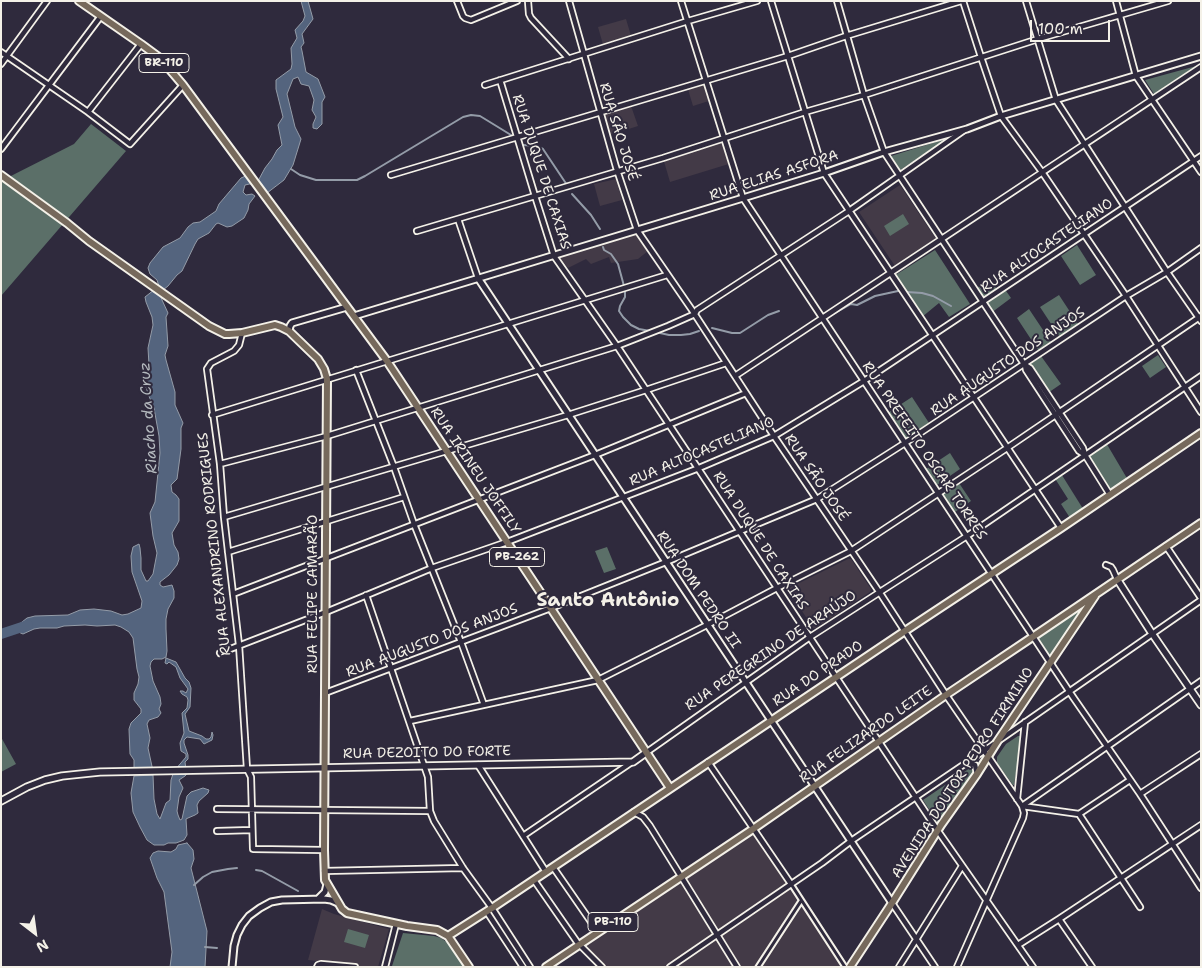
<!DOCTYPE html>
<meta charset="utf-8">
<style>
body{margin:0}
#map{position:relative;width:1202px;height:968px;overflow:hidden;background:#2f2a3d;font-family:"Shantell Sans",sans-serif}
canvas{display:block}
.frame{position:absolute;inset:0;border:2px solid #f4f1e8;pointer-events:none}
.north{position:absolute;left:10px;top:908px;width:50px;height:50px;-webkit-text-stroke:4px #2f2a3d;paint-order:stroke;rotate:150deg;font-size:14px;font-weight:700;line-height:20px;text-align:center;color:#f4f1e8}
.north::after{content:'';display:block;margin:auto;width:18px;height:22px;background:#f4f1e8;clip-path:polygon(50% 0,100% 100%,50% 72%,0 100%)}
.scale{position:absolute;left:1030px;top:20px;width:80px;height:22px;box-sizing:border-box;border:2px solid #f4f1e8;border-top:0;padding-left:6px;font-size:15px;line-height:18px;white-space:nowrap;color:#f4f1e8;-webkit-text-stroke:4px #2f2a3d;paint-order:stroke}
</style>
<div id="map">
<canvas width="1202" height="968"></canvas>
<div class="frame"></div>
<div class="north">N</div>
<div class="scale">100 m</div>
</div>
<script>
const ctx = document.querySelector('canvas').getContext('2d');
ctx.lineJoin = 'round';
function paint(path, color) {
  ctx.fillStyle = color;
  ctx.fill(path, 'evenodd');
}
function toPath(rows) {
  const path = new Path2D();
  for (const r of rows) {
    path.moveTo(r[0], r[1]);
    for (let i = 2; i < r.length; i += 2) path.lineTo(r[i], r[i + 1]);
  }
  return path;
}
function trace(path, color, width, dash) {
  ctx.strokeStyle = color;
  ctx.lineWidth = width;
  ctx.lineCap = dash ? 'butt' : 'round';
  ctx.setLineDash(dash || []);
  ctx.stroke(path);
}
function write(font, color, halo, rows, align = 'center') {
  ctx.font = font + ' "Shantell Sans",sans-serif';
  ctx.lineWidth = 4;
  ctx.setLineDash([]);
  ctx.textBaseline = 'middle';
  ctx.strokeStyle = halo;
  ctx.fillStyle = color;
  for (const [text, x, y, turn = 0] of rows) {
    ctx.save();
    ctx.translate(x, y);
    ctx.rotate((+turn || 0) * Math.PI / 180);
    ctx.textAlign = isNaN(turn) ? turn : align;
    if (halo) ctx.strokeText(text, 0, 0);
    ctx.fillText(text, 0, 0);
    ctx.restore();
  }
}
const built = toPath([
 [626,19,632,39,604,48,598,27],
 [706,80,712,100,693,106,687,86],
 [630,103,638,126,607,136,600,112],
 [725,139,732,163,670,182,663,158],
 [616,179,622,200,600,206,594,184],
 [900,185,936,239,895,266,859,212],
 [637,234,648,251,638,259,611,263,609,257,591,264,586,259,568,268,559,257],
 [848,559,851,559,871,589,870,592,816,628,813,628,789,591,789,588],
 [753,829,845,967,602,967,577,942,681,877],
 [322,909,334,914,389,929,378,967,367,967,308,960]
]);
const green = toPath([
 [1200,65,1154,94,1145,80],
 [91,124,126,151,1,296,1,181,74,144],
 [949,138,900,170,891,156],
 [903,214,909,224,890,236,884,226],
 [1077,245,1096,275,1080,285,1061,256],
 [935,250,970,304,949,317,939,303,922,317,894,276],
 [990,279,998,291,1004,288,1011,298,991,313,975,289],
 [1059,295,1080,327,1061,339,1040,307],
 [1029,309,1053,345,1040,353,1017,318],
 [1158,355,1166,367,1150,378,1142,366],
 [1041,356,1061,384,1045,395,1025,366],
 [912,397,931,426,905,443,886,414],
 [1105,441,1128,480,1110,492,1085,456],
 [950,453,960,469,934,487,923,471],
 [1060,472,1085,512,1072,521,1061,504,1068,499,1054,477],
 [957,480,971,501,952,514,938,493],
 [607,547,616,569,604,573,595,551],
 [1087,600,1051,662,1034,636],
 [1018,736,1020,736,1022,737,1014,785,1013,785,997,763,997,757,1006,744],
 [1,737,16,764,1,772],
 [970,768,974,770,974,773,938,823,923,800],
 [348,929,369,935,365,948,344,942],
 [403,933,434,936,441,938,448,943,464,967,392,966]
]);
const water = toPath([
 [301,1,308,1,313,19,302,34,304,43,301,47,302,51,306,72,318,79,325,97,322,102,322,124,317,129,313,128,313,124,316,117,312,110,314,100,309,86,301,84,298,77,293,79,287,94,295,127,301,139,293,165,284,180,267,193,258,181,265,168,272,159,277,150,282,145,278,125,283,117,276,89,276,80,291,69,292,64,291,48,297,38,295,30,303,21,305,16,301,1],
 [248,175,254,183,245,185,243,192,246,195,252,194,255,196,249,204,248,210,244,218,232,226,227,227,218,223,216,224,209,233,198,239,195,244,182,271,177,275,168,286,163,290,161,295,162,300,168,313,166,317,168,346,165,355,166,360,175,392,175,405,183,423,181,428,181,449,177,479,171,485,172,492,176,495,179,499,179,521,172,533,174,545,178,552,179,559,177,565,169,575,160,582,160,585,163,587,172,585,174,591,174,598,168,609,166,619,166,629,167,651,166,657,162,659,154,659,151,662,150,666,153,681,160,697,161,704,159,709,161,713,158,717,149,720,147,724,150,738,148,748,153,771,134,772,134,760,130,754,129,729,131,723,141,713,141,709,134,700,134,693,138,684,139,677,137,669,133,638,129,632,121,627,115,625,97,626,85,625,64,626,57,628,40,628,34,629,23,634,16,631,13,627,17,626,27,618,35,616,68,615,80,610,94,609,111,611,122,615,128,614,141,608,142,601,132,572,131,556,133,547,139,544,140,548,141,558,141,570,146,581,148,581,153,574,157,553,153,536,150,513,155,502,160,453,159,436,154,408,148,394,144,379,145,369,149,365,148,348,153,325,152,317,146,302,145,297,159,286,157,280,150,274,148,268,150,263,163,247,180,238,188,227,193,223,200,222,216,211,219,204,241,178,248,175],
 [166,658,176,662,185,678,189,682,191,688,190,707,185,714,189,731,202,736,206,739,209,739,211,737,212,732,213,735,212,740,204,744,200,739,187,737,184,740,184,743,188,755,188,759,185,762,186,770,175,770,186,757,186,754,181,751,180,743,184,733,182,713,187,708,188,700,187,697,182,694,180,691,183,691,186,693,188,689,180,678,176,667,169,662,167,664,165,663,166,658],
 [173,774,187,774,185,776,179,780,183,788,179,797,177,811,178,815,180,820,182,819,187,796,191,792,203,788,209,790,208,793,199,801,197,805,198,813,195,815,188,818,186,819,187,835,184,840,176,843,168,843,164,845,154,845,147,840,140,827,133,812,131,793,134,776,153,775,154,799,157,814,160,819,166,803,170,800,171,780,173,774],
 [187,843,193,850,194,859,191,868,207,931,205,967,170,967,172,952,164,892,157,878,150,858,153,853,158,851,171,852,176,849,178,845,187,843]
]);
const stream = toPath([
 [523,145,537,146,543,149,567,185],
 [291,169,300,175,316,180,357,180,365,176,463,117,471,115,480,116,511,135],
 [572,194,591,215,600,229],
 [603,247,604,250,611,254,618,264,624,286],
 [625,292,625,297,620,306,619,311,623,317,631,325,639,329,650,331],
 [907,292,922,293,933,296,951,306],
 [828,317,851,304,857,305,875,296,898,291],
 [712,328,732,333,740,333,768,315,779,311],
 [660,333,669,335,681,335,690,334,699,331],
 [256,870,262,871,298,891],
 [194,885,203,877,212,872,228,869,237,868],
 [205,947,217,948]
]);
const river = toPath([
 [1,634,28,625]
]);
const pedestrian = toPath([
 [791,884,845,967],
 [758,967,801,901]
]);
const minor = toPath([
 [457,1,463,16,465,18,471,20,517,1],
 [528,1,529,14,531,18,569,59],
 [569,1,616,167,637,230,692,310,774,436,880,593,946,695,1022,806,1024,813,1023,818,957,967],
 [681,1,743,198,1073,697,1140,794,1201,888],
 [771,1,824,173,1061,528],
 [837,1,864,95,884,152,1024,364,1030,368,1083,448,1085,455,1110,495],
 [963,1,981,57,1001,116,1042,172,1126,296,1201,412],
 [1026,1,1056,100,1167,272,1201,321],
 [1116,1,1136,76,1201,172],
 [1,52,88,112,130,144,183,85],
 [1,64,47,1],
 [500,80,535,196,554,256,617,346,836,677,938,831,1033,967],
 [485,85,688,21,757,1],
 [88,112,141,44],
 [1,149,101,16],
 [391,175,788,56,846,36,961,1],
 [458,219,478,278],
 [417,231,663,158,805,112,864,95,1038,39,1168,1],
 [242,333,239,345,234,351,211,363,207,369,220,464,224,517,239,645,247,769,251,777,253,849,324,850],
 [1025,365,1026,370,1079,451,1085,455],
 [356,370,394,467,414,524,461,642,484,705],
 [735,376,1201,67],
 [212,415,667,275],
 [220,464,327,436,617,346,668,326,695,314,697,310,849,211,963,131],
 [224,517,568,415,646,390,726,363],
 [1166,546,1201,598],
 [228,552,404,497],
 [1106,565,1111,567,1113,570,1117,579],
 [233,594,595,455,746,393],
 [366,595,428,777,430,811,434,821,463,868,492,908,530,967],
 [220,653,326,612,432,568,507,542,699,468,774,436,864,381,1201,156],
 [325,693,551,608,666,562,817,499,905,443,1126,296,1167,272,1201,248],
 [410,721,598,680,707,625,777,588,851,551,1007,448,1201,316],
 [1001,739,1201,600],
 [647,752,810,637,967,536,1201,376],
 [708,762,791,884],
 [968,762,975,765,977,774],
 [478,765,546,872],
 [1140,794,1201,754],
 [1017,799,1025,722],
 [1022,806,1201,681],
 [1022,806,1079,814,1140,907],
 [217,809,430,811],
 [634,812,643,817,650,826,737,967],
 [1079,814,1130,780],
 [217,831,252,830],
 [523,836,632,762],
 [553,867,598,932],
 [324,871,463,868],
 [534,880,577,942,602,967],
 [892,903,935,967],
 [487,912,523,967],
 [1059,919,1092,967],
 [1018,945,1059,919,1201,825],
 [317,967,318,965,321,964,355,967],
 [385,967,396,924],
 [670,967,822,863,851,841,994,744],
 [899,967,962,866]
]);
const tertiary = toPath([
 [478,278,892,903],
 [354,316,743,198,824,173,884,152,967,129,1001,116,1201,56],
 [289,331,290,326,292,323,347,307],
 [318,899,325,892,327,884],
 [232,967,234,946,237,935,242,925,249,916,260,908,271,902,282,900,324,899,331,900,338,903]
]);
const secondary = toPath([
 [1117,579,1151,632,1201,705],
 [1,801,27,787,45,780,62,776,100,772,633,762,647,752]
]);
const primary = toPath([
 [79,1,141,44,160,58,183,85,387,361,670,788],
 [1,175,67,223,89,241,209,326,225,334,229,334,242,333,275,325,281,327,289,331,318,359,324,369,327,379,324,850,325,880,342,909,347,913,407,926,437,930,448,936,469,967],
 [448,936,492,908,905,631,1061,528,1201,433],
 [546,967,753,829,946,695,1034,636,1201,523],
 [850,967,892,903,941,825,977,774,997,742,1095,596]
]);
const shields = [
 [164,63,50],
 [517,557,55],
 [613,922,50]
];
const shieldNames = [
 ["BR-110",164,63],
 ["PB-262",517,557],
 ["PB-110",613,922]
];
const streetNames = [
 ["RUA SÃO JOSÉ",618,132,73],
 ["RUA DUQUE DE CAXIAS",541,172,72],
 ["RUA ELIAS ASFORA",774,176,-18],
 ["RUA ALTOCASTELIANO",1047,246,-34],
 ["RUA AUGUSTO DOS ANJOS",1008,362,-34],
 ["RUA PREFEITO OSCAR TORRES",924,451,56],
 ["RUA ALTOCASTELIANO",702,452,-23],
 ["RUA IRINEU JOFFILY",475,471,56],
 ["RUA SÃO JOSÉ",816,478,56],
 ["RUA DUQUE DE CAXIAS",760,541,57],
 ["RUA ALEXANDRINO RODRIGUES",215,544,-96],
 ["RUA DOM PEDRO II",698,590,56],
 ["RUA FELIPE CAMARÃO",313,594,-90],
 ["RUA AUGUSTO DOS ANJOS",432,641,-21],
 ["RUA PEREGRINO DE ARAÚJO",771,651,-34],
 ["RUA DO PRADO",818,674,-34],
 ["RUA FELIZARDO LEITE",866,735,-35],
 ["RUA DEZOITO DO FORTE",427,753,-1],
 ["AVENIDA DOUTOR PEDRO FIRMINO",963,773,-57]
];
const waterNames = [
 ["Riacho da Cruz",149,418,-94]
];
const districtNames = [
 ["Santo Antônio",608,601]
];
paint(built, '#433a47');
paint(green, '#5b6f68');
paint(water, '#54647e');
trace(water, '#949ca8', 1);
trace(stream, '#949ca8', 2);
trace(river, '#54647e', 10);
trace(pedestrian, '#f4f1e8', 7);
trace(minor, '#f4f1e8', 8);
trace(tertiary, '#f4f1e8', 9);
trace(secondary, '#f4f1e8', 9);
trace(primary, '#f4f1e8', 10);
trace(pedestrian, '#2f2a3d', 3);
trace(minor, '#2f2a3d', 4.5);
trace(tertiary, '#2f2a3d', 5);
trace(secondary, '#2f2a3d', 5.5);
trace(primary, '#76695c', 6);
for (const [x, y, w] of shields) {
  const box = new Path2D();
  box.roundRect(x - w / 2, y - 9.5, w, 19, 4);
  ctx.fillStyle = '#2f2a3d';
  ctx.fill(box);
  trace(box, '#f4f1e8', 1);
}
write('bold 12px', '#f4f1e8', null, shieldNames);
write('14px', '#f4f1e8', '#2f2a3d', streetNames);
write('italic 15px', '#b4b9be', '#2f2a3d', waterNames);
write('bold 19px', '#f4f1e8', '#2f2a3d', districtNames);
</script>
